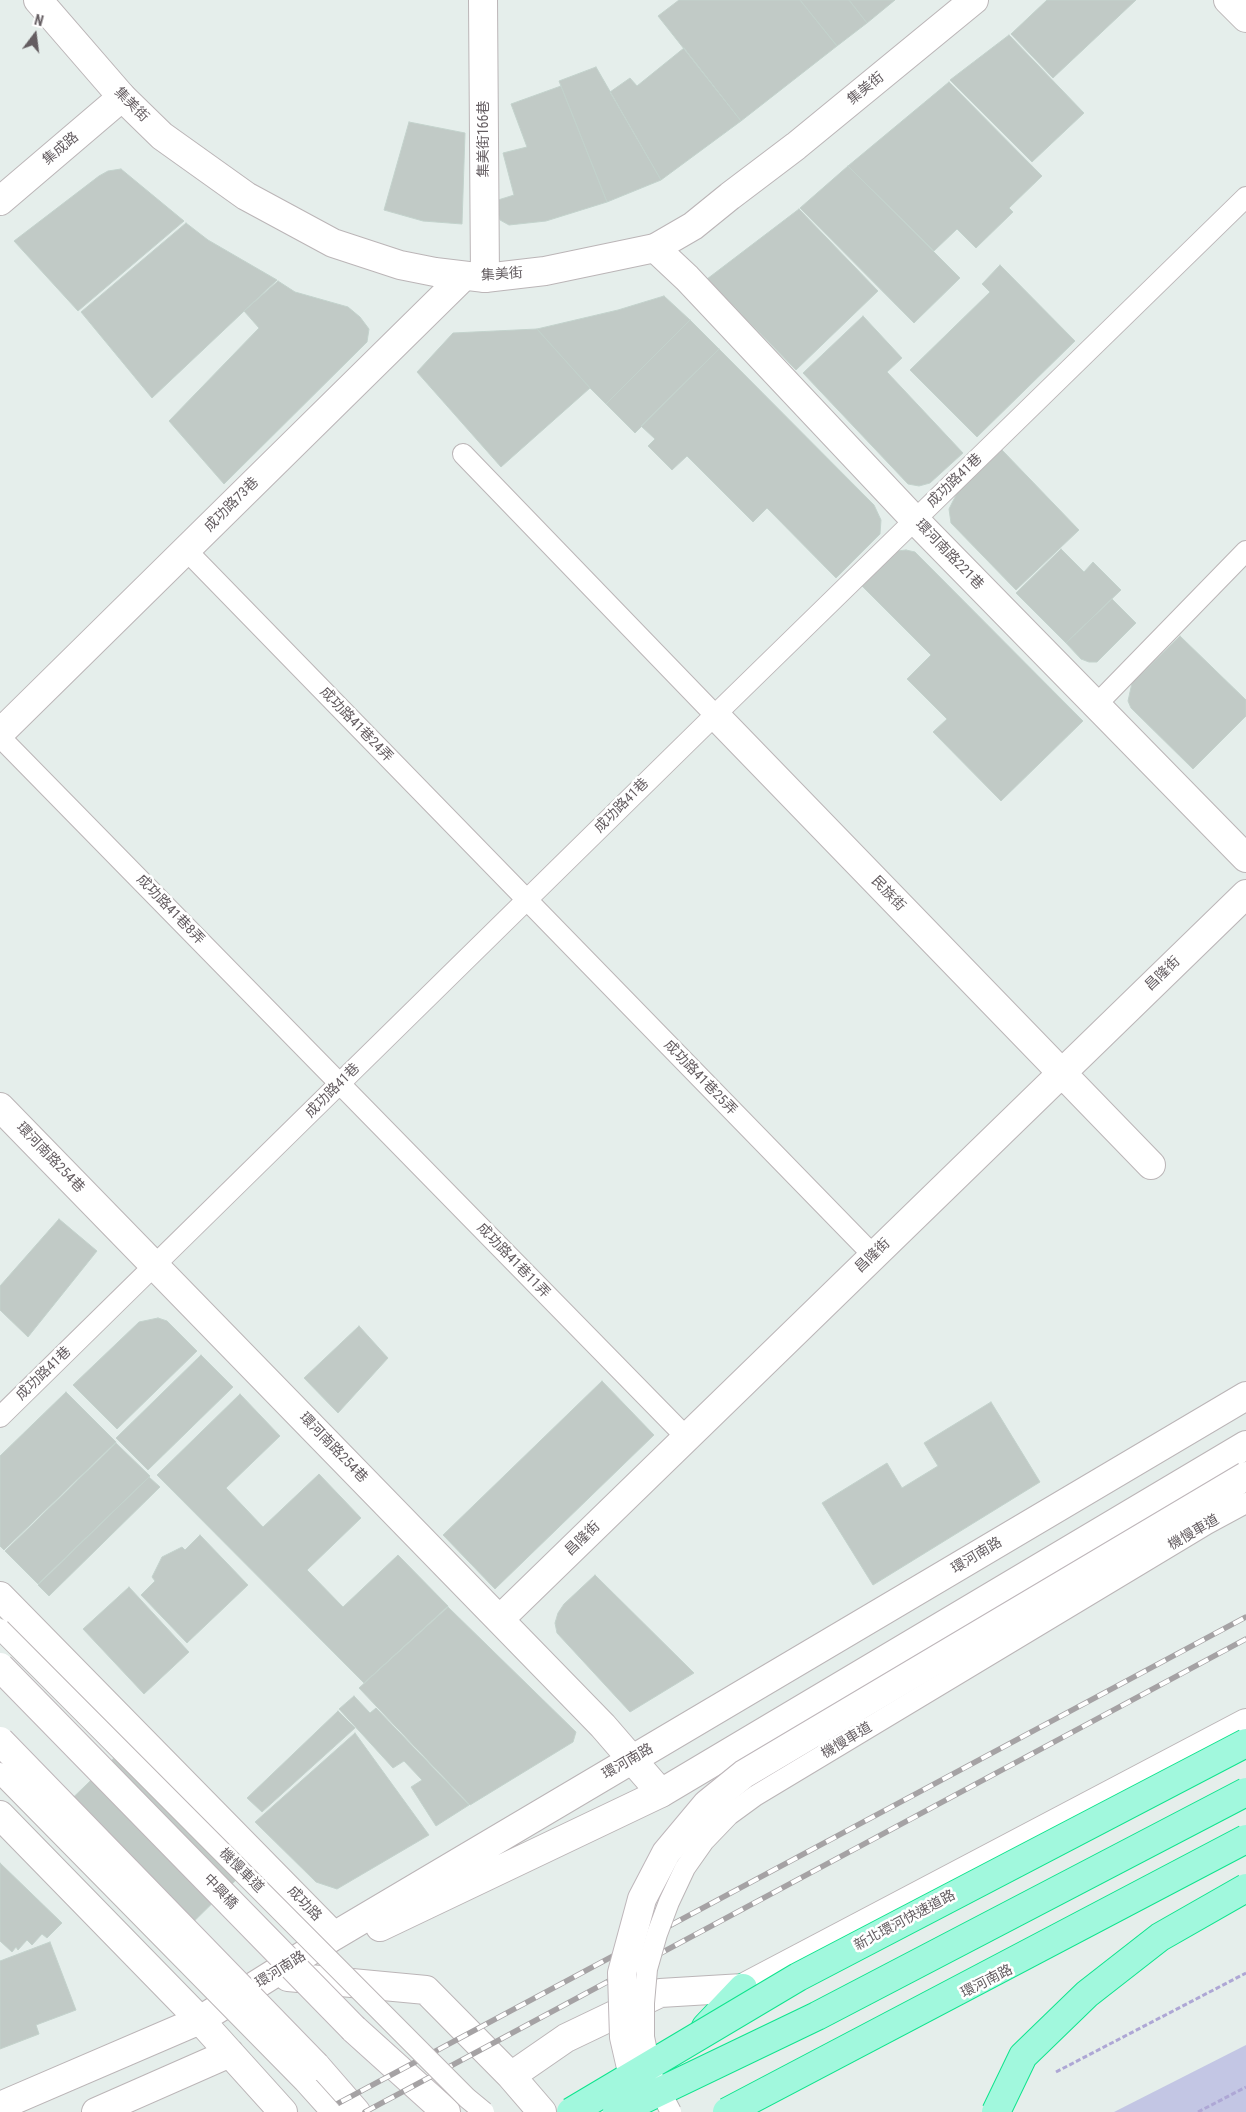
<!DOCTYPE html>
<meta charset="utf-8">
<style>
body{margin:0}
#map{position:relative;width:1246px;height:2112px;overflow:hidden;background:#e5eeeb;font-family:"Roboto Condensed",sans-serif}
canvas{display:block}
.north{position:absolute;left:10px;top:10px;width:50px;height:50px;-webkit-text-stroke:4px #fff;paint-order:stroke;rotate:15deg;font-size:14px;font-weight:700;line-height:20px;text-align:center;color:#645d61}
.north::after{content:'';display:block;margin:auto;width:18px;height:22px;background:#645d61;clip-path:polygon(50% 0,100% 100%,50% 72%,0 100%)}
</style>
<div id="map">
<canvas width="1246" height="2112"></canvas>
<div class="north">N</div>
</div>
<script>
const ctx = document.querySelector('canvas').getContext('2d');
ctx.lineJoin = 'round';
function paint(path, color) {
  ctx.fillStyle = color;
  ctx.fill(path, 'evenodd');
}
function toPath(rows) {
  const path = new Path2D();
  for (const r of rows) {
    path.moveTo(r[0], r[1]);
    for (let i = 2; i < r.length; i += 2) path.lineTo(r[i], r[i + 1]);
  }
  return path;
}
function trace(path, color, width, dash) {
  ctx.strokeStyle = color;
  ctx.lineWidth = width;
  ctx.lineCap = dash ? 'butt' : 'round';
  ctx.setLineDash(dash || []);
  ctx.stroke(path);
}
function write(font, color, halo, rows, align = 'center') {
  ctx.font = font + ' "Roboto Condensed","Noto Sans TC",sans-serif';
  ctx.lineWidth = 5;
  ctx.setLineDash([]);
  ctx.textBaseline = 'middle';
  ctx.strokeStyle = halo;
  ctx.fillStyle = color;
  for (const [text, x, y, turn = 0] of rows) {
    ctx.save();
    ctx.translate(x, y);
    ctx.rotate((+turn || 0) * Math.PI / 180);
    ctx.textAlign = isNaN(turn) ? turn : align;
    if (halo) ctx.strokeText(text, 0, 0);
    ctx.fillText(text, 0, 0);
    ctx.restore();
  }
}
const green = toPath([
 [1246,2045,1246,2112,1114,2112]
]);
const building = toPath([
 [679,0,800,0,837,46,741,121,658,16,679,0],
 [800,0,849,0,867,23,837,46,800,0],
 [849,0,895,0,867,23,849,0],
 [1047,0,1136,0,1053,78,1011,34,1047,0],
 [1009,35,1084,113,1032,162,950,80,1009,35],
 [684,48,741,121,661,180,610,92,630,78,637,86,684,48],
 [596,67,661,180,607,202,559,81,596,67],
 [949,82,1042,176,1009,208,1013,212,976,248,957,229,934,251,848,166,949,82],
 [561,86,607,202,546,221,509,225,500,220,495,201,514,195,503,153,527,147,511,104,561,86],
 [409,122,465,133,462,224,423,221,384,210,409,122],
 [848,166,960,278,914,323,800,208,848,166],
 [121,169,184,221,78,311,14,241,99,176,108,171,121,169],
 [799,209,878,291,796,370,707,279,799,209],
 [186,223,208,240,277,280,152,398,81,312,186,223],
 [1000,265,1075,341,977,437,910,370,990,292,982,284,1000,265],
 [278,281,295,292,348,307,360,317,369,329,367,342,224,484,169,421,259,328,244,311,278,281],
 [664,296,690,320,606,404,590,388,537,329,618,310,664,296],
 [863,316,902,358,887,372,963,453,930,483,919,486,908,484,803,373,863,316],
 [690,320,719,349,635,433,606,404,690,320],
 [537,329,590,388,501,467,417,372,453,333,537,329],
 [719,349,874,505,881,520,880,534,836,578,767,508,753,522,687,456,672,470,648,446,655,439,641,426,719,349],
 [1002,450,1079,530,1016,590,951,523,949,509,958,491,1002,450],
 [1061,549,1084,572,1093,562,1121,590,1066,643,1016,593,1061,549],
 [906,550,915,552,1083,721,1001,801,933,732,947,719,907,679,931,655,862,586,897,551,906,550],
 [1112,599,1136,623,1097,662,1089,662,1081,659,1066,643,1112,599],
 [1180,636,1246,700,1246,716,1193,769,1131,708,1128,701,1132,683,1180,636],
 [59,1219,97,1251,28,1337,0,1310,0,1286,59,1219],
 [158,1318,167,1321,197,1351,117,1429,73,1385,139,1322,158,1318],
 [359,1326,388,1358,338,1413,304,1378,359,1326],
 [201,1355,233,1387,148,1470,116,1438,201,1355],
 [602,1381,654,1435,495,1589,443,1535,602,1381],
 [66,1392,116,1442,4,1550,0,1546,0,1456,66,1392],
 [240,1394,280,1436,226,1488,263,1527,319,1474,361,1518,307,1570,343,1607,398,1555,448,1606,364,1683,157,1475,240,1394],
 [991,1402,1040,1482,873,1585,822,1503,887,1463,902,1488,938,1466,924,1443,991,1402],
 [116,1443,150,1476,38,1584,5,1551,116,1443],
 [149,1477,160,1487,49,1596,38,1585,149,1477],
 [200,1535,248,1585,187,1643,141,1595,155,1581,152,1577,162,1557,182,1547,185,1550,200,1535],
 [595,1575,694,1673,630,1712,557,1633,555,1623,558,1613,564,1604,595,1575],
 [129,1587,189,1652,144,1694,83,1629,129,1587],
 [448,1607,576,1732,573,1742,470,1805,359,1688,448,1607],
 [354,1696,370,1713,376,1708,469,1805,436,1826,411,1787,422,1780,404,1761,393,1768,339,1709,354,1696],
 [338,1711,355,1728,262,1812,247,1798,338,1711],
 [355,1733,429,1835,337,1889,316,1882,255,1822,355,1733],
 [116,1756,237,1879,176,1939,54,1816,116,1756],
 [0,1863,62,1923,47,1938,42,1934,32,1945,27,1940,18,1950,16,1947,12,1952,0,1941,0,1863],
 [50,1942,76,2010,36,2025,39,2034,0,2049,0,1961,50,1942]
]);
const path = toPath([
 [1056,2072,1246,1973],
 [1198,2112,1246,2087]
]);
const service = toPath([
 [463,454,715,715],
 [186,550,874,1256],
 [1096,705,1246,551],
 [0,737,687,1438],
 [0,1417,715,715,1246,197]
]);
const minor = toPath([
 [483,0,485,278],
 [1228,0,1246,18],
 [0,201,122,97],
 [655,248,687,278,915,520,1246,858],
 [715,715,1151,1165],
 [0,733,464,276],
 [0,1107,603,1726,661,1793],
 [500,1619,1246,894]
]);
const tertiary = toPath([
 [38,0,122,97,162,136,246,196,333,243,400,265,435,272,485,278,545,271,655,248,693,226,730,196,796,146,974,0],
 [0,1596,334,1936],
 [0,1815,200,2020,283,2112],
 [380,1927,661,1793,1246,1445],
 [288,1977,426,1990,511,2076,542,2112],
 [511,2076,566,2038,660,1993,743,1988,1246,1723],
 [0,2106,200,2020,334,1936,1246,1396],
 [96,2112,230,2053]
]);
const secondary = toPath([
 [354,2029,446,2112],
 [316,2066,356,2112]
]);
const trunk = toPath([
 [706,2027,743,1988]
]);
const rail = toPath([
 [322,2112,1246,1617],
 [365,2112,1246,1639]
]);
const serviceBridge = toPath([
 [0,1629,467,2098,484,2112],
 [0,1773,304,2082,331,2112],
 [671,2112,652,2076,644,2037,644,2003,647,1969,657,1934,669,1902,685,1868,704,1841,729,1815,755,1796,1207,1524,1246,1503]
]);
const secondaryBridge = toPath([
 [0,1667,354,2029],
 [0,1741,316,2066],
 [641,2097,635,2085,624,2037,622,1973,642,1899,666,1853,707,1804,744,1774,1246,1476]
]);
const trunkBridge = toPath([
 [571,2112,798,1977,1246,1743],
 [617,2112,817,2016,1246,1792],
 [727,2112,1246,1839],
 [996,2112,1023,2056,1087,1994,1160,1937,1246,1888]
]);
const streetNames = [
 ["集美街",866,89,-39],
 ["集美街",131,105,45],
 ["集美街166巷",484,139,-90],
 ["集成路",61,149,-40],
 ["集美街",502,275,-4],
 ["成功路41巷",955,481,-44],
 ["成功路73巷",232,505,-45],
 ["環河南路221巷",949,555,46],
 ["成功路41巷24弄",356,725,46],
 ["成功路41巷",622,806,-45],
 ["民族街",888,894,46],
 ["成功路41巷8弄",170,910,46],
 ["昌隆街",1163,974,-44],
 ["成功路41巷25弄",700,1078,46],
 ["成功路41巷",333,1091,-45],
 ["環河南路254巷",50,1158,46],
 ["昌隆街",873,1256,-44],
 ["成功路41巷11弄",513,1261,46],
 ["成功路41巷",44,1374,-44],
 ["環河南路254巷",333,1448,46],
 ["機慢車道",1194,1533,-30],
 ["昌隆街",583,1539,-44],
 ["環河南路",977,1556,-31],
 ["機慢車道",847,1741,-31],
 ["環河南路",628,1762,-30],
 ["機慢車道",241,1871,45],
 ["中興橋",220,1892,46],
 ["成功路",304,1904,46],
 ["新北環河快速道路",905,1921,-28],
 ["環河南路",281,1970,-32],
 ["環河南路",987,1982,-27]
];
paint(green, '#c3c6e4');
paint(building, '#c1cac6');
trace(building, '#c3d2cc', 1);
trace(service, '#bbb5b7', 22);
trace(minor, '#bbb5b7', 30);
trace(tertiary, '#bbb5b7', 30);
trace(secondary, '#beb6ba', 30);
trace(trunk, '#0ee48d', 30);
trace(path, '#aea7d5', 3, [5, 2.5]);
trace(service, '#fff', 20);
trace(minor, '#fff', 28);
trace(tertiary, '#fff', 28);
trace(secondary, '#fff', 28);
trace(trunk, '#a1f8dd', 28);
trace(rail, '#a5a2a4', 5.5);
trace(rail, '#fff', 4, [11]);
trace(serviceBridge, '#bbb5b7', 22, []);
trace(secondaryBridge, '#beb6ba', 30, []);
trace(trunkBridge, '#0ee48d', 30, []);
trace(serviceBridge, '#fff', 20);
trace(secondaryBridge, '#fff', 28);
trace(trunkBridge, '#a1f8dd', 28);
write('14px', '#645d61', '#fff', streetNames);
</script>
